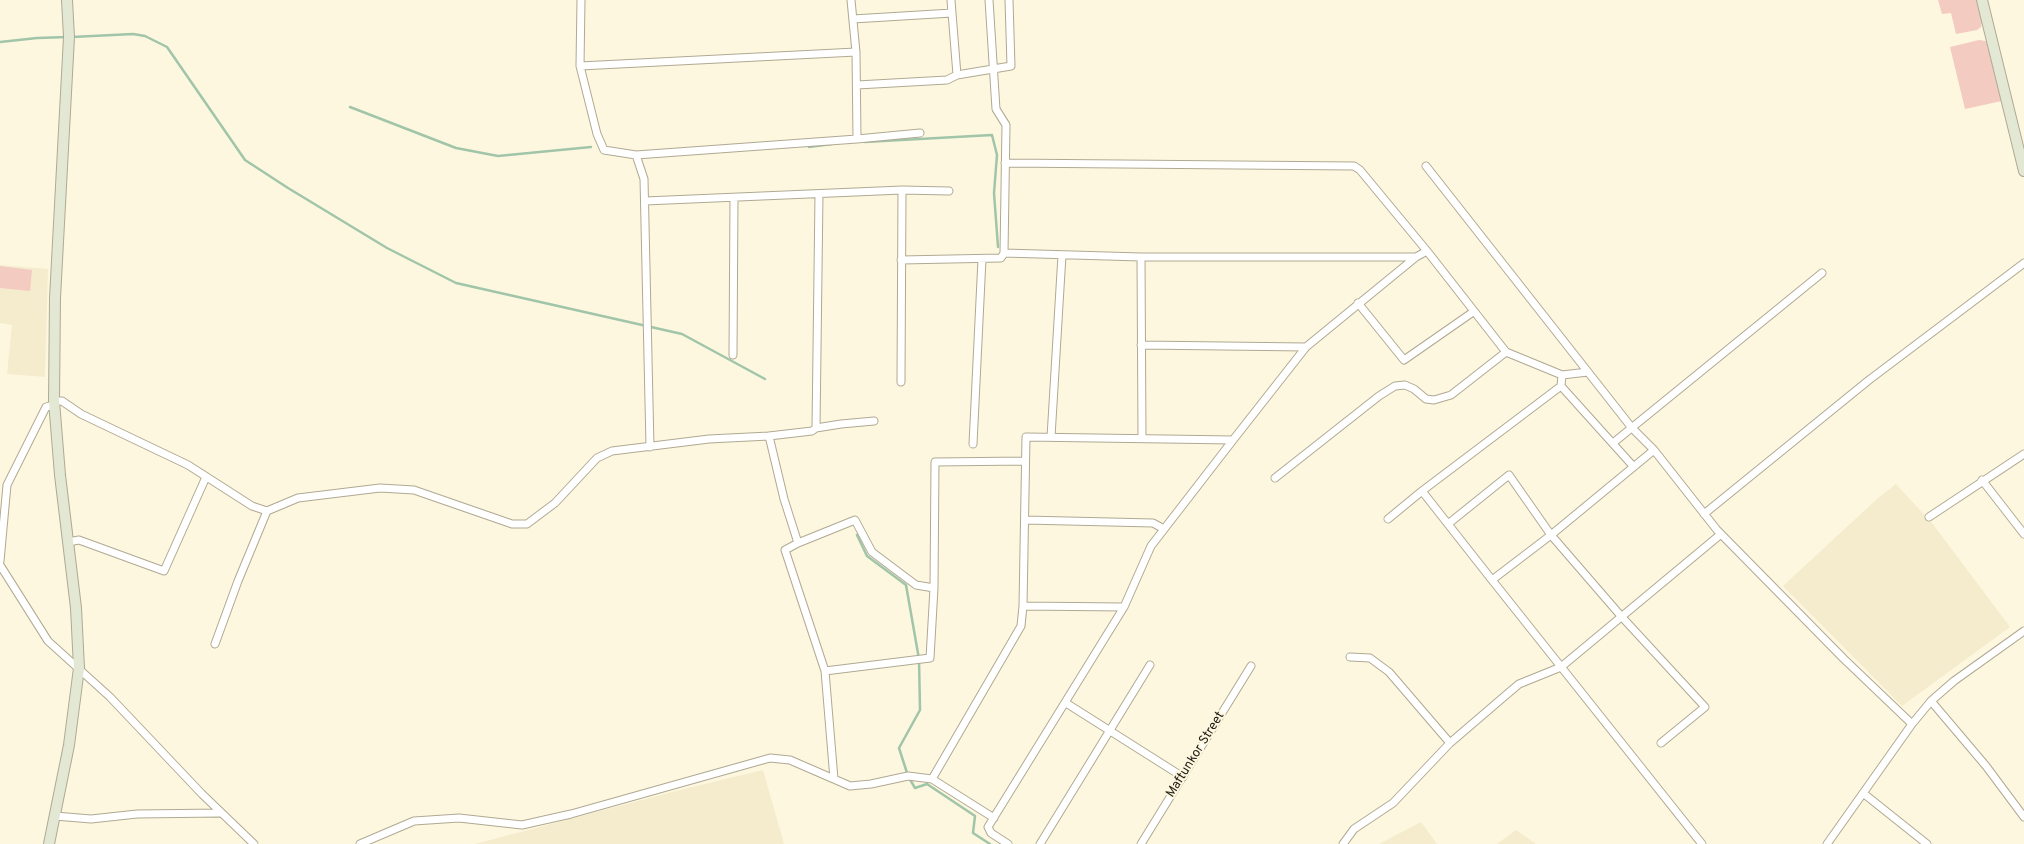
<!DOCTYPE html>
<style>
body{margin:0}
canvas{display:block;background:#fdf7df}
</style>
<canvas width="2024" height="844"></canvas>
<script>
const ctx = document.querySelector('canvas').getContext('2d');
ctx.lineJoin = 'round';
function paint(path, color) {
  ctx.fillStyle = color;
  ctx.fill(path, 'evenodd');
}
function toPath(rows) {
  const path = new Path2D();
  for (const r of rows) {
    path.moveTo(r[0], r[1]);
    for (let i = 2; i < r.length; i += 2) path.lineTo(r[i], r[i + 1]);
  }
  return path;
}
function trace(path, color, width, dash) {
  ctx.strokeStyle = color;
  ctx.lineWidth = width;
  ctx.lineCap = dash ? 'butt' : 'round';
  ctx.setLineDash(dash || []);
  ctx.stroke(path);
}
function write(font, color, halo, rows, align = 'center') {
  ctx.font = font + ' Overpass,sans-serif';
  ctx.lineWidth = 4;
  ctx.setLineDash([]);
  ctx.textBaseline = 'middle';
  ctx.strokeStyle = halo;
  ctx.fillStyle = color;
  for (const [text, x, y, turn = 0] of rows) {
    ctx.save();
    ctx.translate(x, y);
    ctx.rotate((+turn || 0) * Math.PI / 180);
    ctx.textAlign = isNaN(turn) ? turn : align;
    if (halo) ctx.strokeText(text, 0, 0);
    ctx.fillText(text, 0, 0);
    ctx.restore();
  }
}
const built = toPath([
 [0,265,48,269,45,377,7,374,12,325,0,323],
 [1896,484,1932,523,2010,627,1902,706,1783,586,1877,499],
 [763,770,784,844,475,844,676,791],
 [1421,822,1437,844,1379,844],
 [1516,830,1536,844,1497,844]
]);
const green = toPath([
 [1938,0,1976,0,1982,22,1981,27,1977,30,1956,34,1951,13,1942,14],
 [1979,40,1986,41,1987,44,2002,101,1965,109,1950,47],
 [0,266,32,270,30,291,0,288]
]);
const stream = toPath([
 [72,37,133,34,145,36,167,47,245,160,288,188,387,248,456,283,682,334,765,379],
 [0,42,37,38,67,37],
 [350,107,456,148,498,156,591,147],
 [865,142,992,135,997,155,994,193,998,247],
 [809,147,832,144],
 [857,535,867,556,906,585,919,659,920,710,899,748,908,776,915,788,927,784,975,816,973,833,990,844]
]);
const street = toPath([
 [581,0,580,66,597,134,604,150,636,155,644,179,650,447],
 [851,0,856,52,857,139],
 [951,0,952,13],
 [989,0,996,109,1006,125,1004,253],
 [853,19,952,13,957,75],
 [580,66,856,52],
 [857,85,947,80,957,75,1011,66,1009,0],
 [636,155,857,139,920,133],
 [1005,163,1354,166,1360,170,1427,251,1506,352,1562,375,1588,372],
 [1426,166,1632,428,1654,450,1717,530,1844,659,1912,724],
 [645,201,902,190,949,191],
 [1141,257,1142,438],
 [901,260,1001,258,1004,253,1141,257,1416,257,1427,251],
 [1358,303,1404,360,1473,312],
 [1141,345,1306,347],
 [733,355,734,198],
 [901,382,902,190],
 [1561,386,1633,466],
 [54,401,62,401,81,414,188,465,252,506,267,511,298,498,380,488,414,490,512,524,527,524,555,503,597,458,612,451,709,439,769,436,812,431,816,428,841,424,874,421],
 [816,428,819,194],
 [769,436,784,499,798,543,855,520,872,552,916,585,934,588],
 [1051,437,1062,255],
 [1233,440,1151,546,1124,607,1023,606,1026,437,1233,440,1306,347,1416,257],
 [1613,443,1822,273],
 [973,444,982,259],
 [1275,478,1379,396,1395,386,1405,385,1414,389,1426,399,1434,400,1451,395,1506,352],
 [1982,480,2024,534],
 [1422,491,1492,580,1551,535,1654,450],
 [1704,514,1869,380,2024,263],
 [1929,517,2024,454],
 [1388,519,1422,491,1561,386,1562,375],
 [1025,520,1153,523,1164,529],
 [1448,524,1509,475,1551,535,1621,616,1705,707,1661,743],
 [68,542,79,540,164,571,206,477],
 [798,543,785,550,825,671,930,658,934,588,935,462,1025,461],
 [0,561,7,485,46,407,54,405],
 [0,565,48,641,110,697,202,794,254,844],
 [1492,580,1702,844],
 [215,644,238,581,267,511],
 [1350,657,1370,658,1389,672,1450,743],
 [825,671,834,779],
 [1931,701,1986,766,2024,817],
 [1066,703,1183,777],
 [932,779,1021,626,1023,606],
 [1863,793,1927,844],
 [55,816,91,819,137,814,220,813],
 [360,844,414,821,459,818,522,825,571,814,770,758,790,760,850,786,871,784,908,776,932,779,994,818],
 [1008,844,991,833,988,827,1124,607],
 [1040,844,1150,665],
 [1141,844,1251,666],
 [1343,844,1354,829,1393,803,1450,743,1506,695,1519,684,1561,667,1721,534],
 [1827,844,1912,724,1931,701,1954,681,2024,631]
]);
const secondary = toPath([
 [1982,0,2024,171],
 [49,844,69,745,79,668,76,608,60,475,54,401,55,298,69,37,67,0]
]);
const streetNames = [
 ["Maftunkor Street",1196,755,-58]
];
paint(built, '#f5eccd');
paint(green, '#f4cbc0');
trace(stream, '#a1c5a9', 2.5);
trace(street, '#b0a993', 9);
trace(secondary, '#b0a993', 12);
trace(street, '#fff', 7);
trace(secondary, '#e2e8d4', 10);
write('13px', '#201d15', '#fdf7df', streetNames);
</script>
